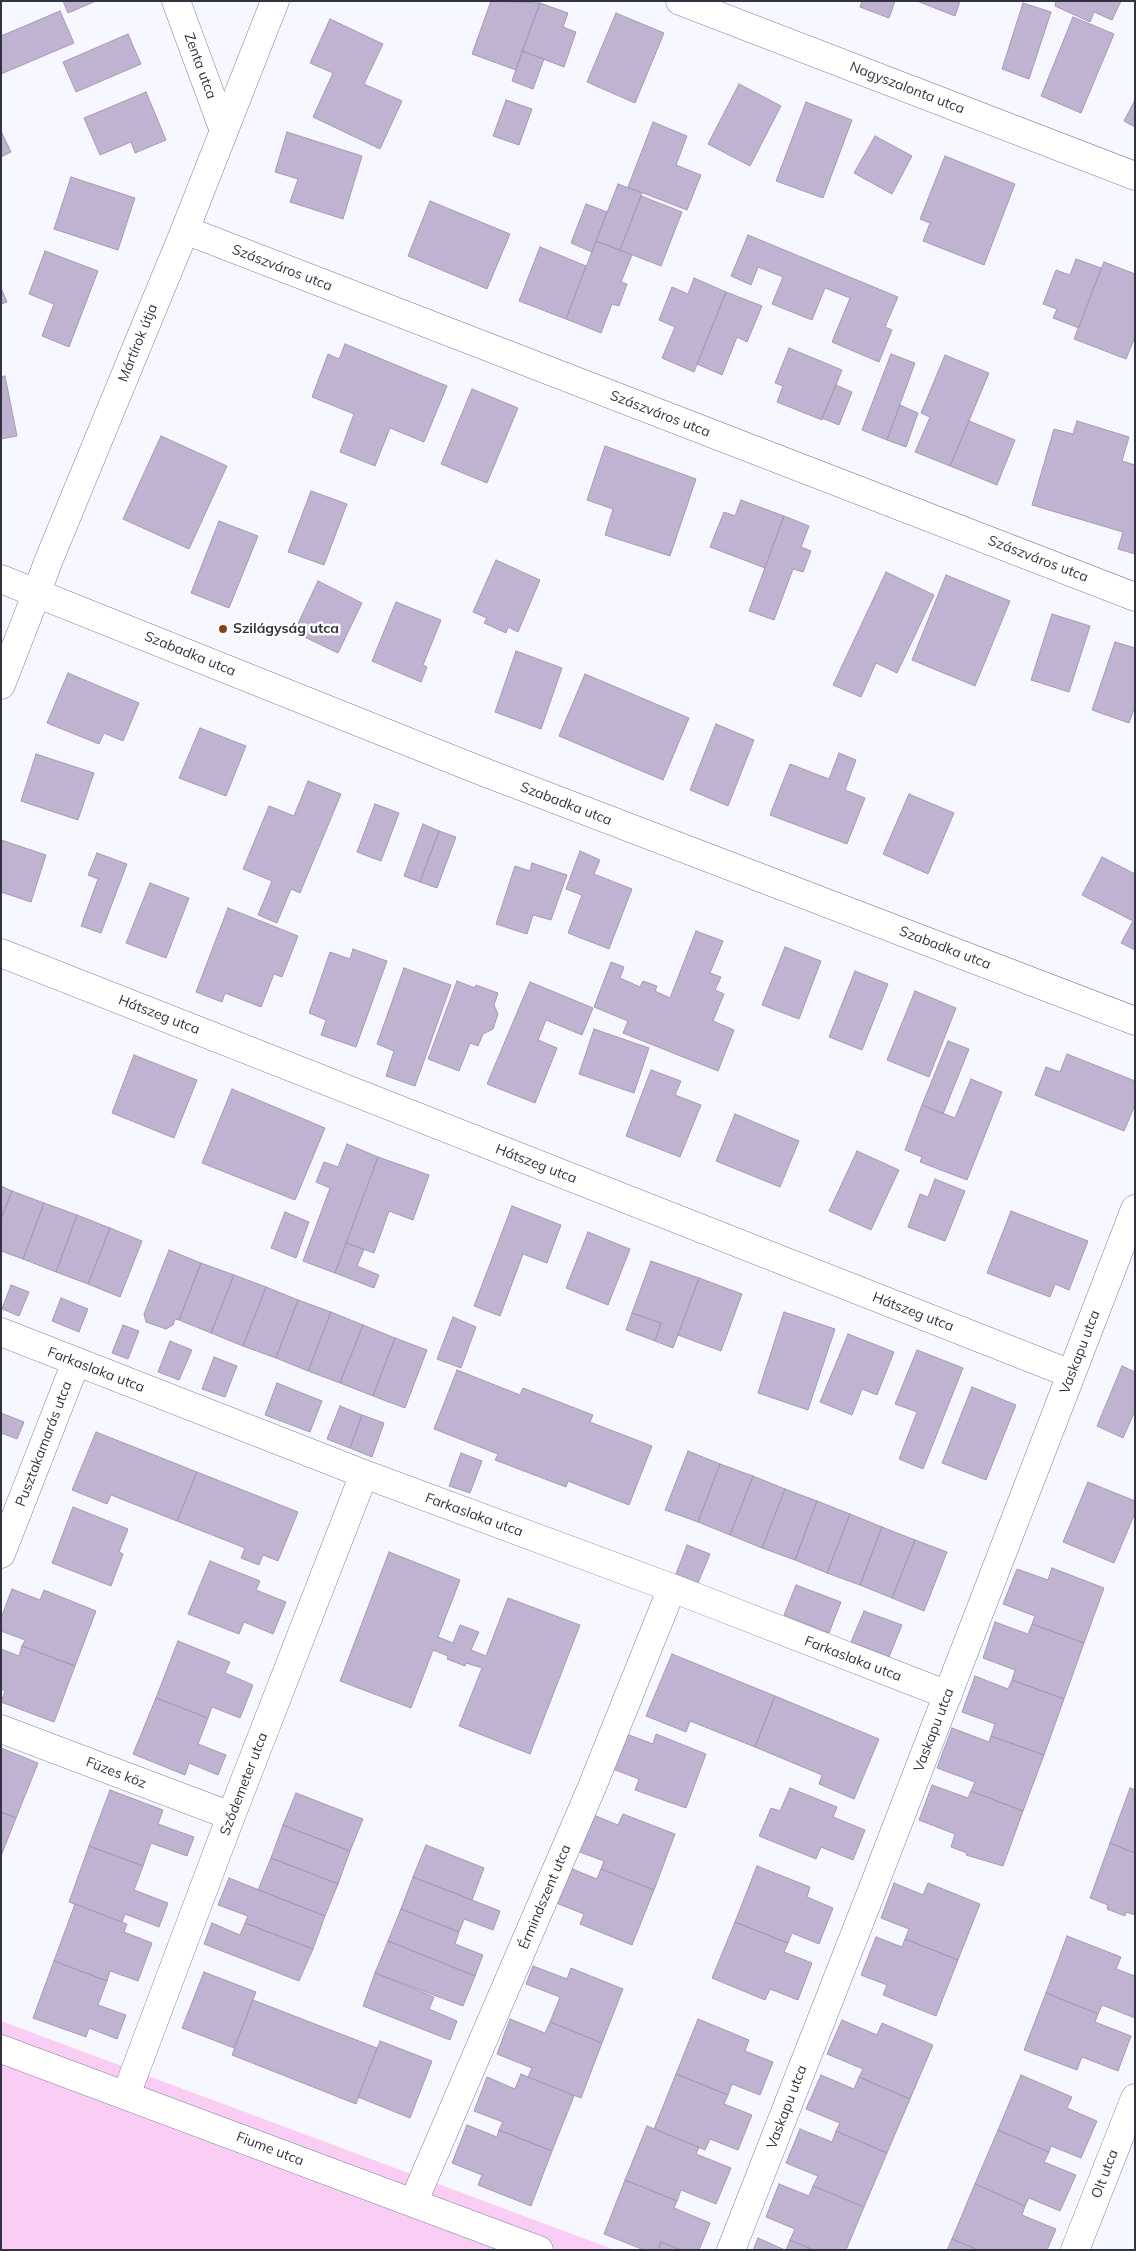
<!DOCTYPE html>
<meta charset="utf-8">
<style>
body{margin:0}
#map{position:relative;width:1136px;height:2251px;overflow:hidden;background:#f7f8ff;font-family:Mulish,sans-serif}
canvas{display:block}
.frame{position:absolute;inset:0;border:2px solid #313340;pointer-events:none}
</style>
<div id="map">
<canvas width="1136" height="2251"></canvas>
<div class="frame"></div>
</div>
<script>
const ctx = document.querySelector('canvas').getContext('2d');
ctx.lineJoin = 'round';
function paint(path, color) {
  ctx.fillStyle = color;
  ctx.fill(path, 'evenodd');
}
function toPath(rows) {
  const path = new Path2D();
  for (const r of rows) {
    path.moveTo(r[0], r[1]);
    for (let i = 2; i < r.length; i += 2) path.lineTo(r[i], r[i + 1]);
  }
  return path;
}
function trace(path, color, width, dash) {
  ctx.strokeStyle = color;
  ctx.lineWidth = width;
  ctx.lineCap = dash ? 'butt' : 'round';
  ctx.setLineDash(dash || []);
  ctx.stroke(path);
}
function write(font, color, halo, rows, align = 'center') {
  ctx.font = font + ' Mulish,sans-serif';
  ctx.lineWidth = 5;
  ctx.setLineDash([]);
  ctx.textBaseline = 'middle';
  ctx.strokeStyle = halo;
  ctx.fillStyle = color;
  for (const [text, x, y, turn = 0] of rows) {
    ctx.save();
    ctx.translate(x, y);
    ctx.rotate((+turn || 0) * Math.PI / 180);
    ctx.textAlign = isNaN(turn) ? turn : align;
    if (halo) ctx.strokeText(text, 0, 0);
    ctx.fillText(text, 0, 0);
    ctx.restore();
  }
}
const green = toPath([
 [1,2021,615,2250,1,2250]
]);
const building = toPath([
 [63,1,96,1,68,13,63,1],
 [491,1,540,3,516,70,472,54,491,1],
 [862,1,895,1,889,18,860,7,862,1],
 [917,1,960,1,955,16,917,1],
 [1056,1,1121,1,1112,20,1094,12,1090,22,1055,6,1056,1],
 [540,3,568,13,563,27,576,32,564,67,522,51,540,3],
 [1023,3,1051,12,1029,79,1002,69,1023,3],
 [60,11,74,43,1,74,1,36,60,11],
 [616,13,664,33,635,103,587,82,616,13],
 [1073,17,1114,34,1081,113,1041,96,1073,17],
 [330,19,383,44,364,84,402,101,380,149,313,117,333,73,310,63,330,19],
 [128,34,141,64,76,92,63,62,128,34],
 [522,51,544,59,533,89,512,81,522,51],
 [739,84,781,106,750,166,708,144,739,84],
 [146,92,166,140,135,153,131,142,100,155,84,118,146,92],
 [506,100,532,109,519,145,493,136,506,100],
 [1135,100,1135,127,1124,121,1135,100],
 [806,102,852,120,823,198,776,181,806,102],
 [653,122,687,136,676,165,701,175,687,210,628,187,653,122],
 [1,131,11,152,1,157,1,131],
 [287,132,362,156,343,219,290,202,298,179,275,172,287,132],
 [875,136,912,156,892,194,854,173,875,136],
 [945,156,1015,184,984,265,923,241,930,223,920,219,945,156],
 [71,177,135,198,118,250,54,229,71,177],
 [618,184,642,193,620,250,596,241,618,184],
 [641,196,682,212,661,266,620,250,641,196],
 [430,201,510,234,487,289,408,256,430,201],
 [586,204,607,212,592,252,571,243,586,204],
 [748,235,898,297,885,327,892,330,879,362,832,342,850,298,825,288,812,320,772,304,783,277,758,267,751,285,731,276,748,235],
 [596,241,632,255,621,282,627,284,619,306,612,304,601,333,566,319,596,241],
 [540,247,586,266,566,319,519,301,540,247],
 [45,251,98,271,69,347,42,336,54,304,29,294,45,251],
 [1076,259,1101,268,1079,328,1053,318,1057,309,1043,304,1056,270,1070,275,1076,259],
 [1104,262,1135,274,1135,337,1126,359,1074,339,1104,262],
 [694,278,726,292,694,372,662,358,675,327,659,320,672,287,688,294,694,278],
 [1,288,7,302,1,304,1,288],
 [726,292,762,306,747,342,737,337,722,375,697,364,726,292],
 [345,344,447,386,424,442,390,428,375,466,340,452,354,414,312,397,328,354,339,359,345,344],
 [789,348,842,370,822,420,777,402,783,386,775,383,789,348],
 [891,354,915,363,887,440,862,430,891,354],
 [945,355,989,373,950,466,915,452,930,417,921,413,945,355],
 [5,376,17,436,1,439,1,377,5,376],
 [836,385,852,392,839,425,822,418,836,385],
 [472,389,518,408,487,483,441,464,472,389],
 [900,405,918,413,906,447,887,440,900,405],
 [969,421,1015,440,997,485,950,466,969,421],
 [1077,421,1129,437,1122,461,1135,465,1135,554,1118,549,1123,532,1032,505,1054,429,1073,434,1077,421],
 [161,436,227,466,189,549,123,519,161,436],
 [605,446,696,479,670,556,605,535,613,509,587,500,605,446],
 [311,491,347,504,324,565,288,552,311,491],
 [741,500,784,516,765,568,710,547,724,512,735,516,741,500],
 [784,516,809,526,801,547,811,551,803,572,793,569,774,620,749,611,784,516],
 [219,521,258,536,229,608,191,593,219,521],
 [496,560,540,580,518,632,508,627,506,633,484,623,487,618,473,612,496,560],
 [886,572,934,595,897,673,876,663,861,697,833,685,886,572],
 [946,575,1010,601,975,686,912,660,946,575],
 [318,581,362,603,338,653,294,632,318,581],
 [396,602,441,620,423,665,427,667,421,682,372,661,396,602],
 [1052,614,1090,626,1069,692,1031,680,1052,614],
 [1115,642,1135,648,1135,707,1129,723,1092,710,1115,642],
 [516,651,562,668,541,729,495,712,516,651],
 [68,673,139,703,123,741,104,733,99,744,47,723,68,673],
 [585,674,689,718,663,780,559,736,585,674],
 [716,724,754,740,728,806,690,790,716,724],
 [200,728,246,746,226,796,179,778,200,728],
 [839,753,856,760,845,790,865,798,847,844,770,815,790,764,829,779,839,753],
 [36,754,94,773,78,820,21,801,36,754],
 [308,781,341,794,300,893,291,889,277,923,258,915,272,881,243,869,269,806,294,816,308,781],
 [909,794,954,813,928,874,883,854,909,794],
 [375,804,399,813,381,861,357,852,375,804],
 [423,824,439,831,420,882,404,876,423,824],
 [439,831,456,837,437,888,420,882,439,831],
 [1,840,46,855,31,902,1,892,1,840],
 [580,851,600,860,594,874,632,889,609,949,568,933,582,895,566,889,580,851],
 [97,853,127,864,101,933,81,926,98,879,88,875,97,853],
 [1102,857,1135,874,1135,950,1121,943,1133,921,1082,895,1102,857],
 [532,863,567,875,551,920,533,915,527,934,496,924,515,866,530,871,532,863],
 [150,883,189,898,166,958,126,943,150,883],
 [228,908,298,936,282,977,274,974,261,1007,225,993,222,1002,196,992,228,908],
 [696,931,723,941,710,973,721,977,715,990,724,994,713,1021,734,1030,718,1071,623,1033,628,1021,594,1007,611,962,624,967,620,978,640,987,643,981,657,986,655,991,670,998,696,931],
 [785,947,821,961,799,1019,762,1005,785,947],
 [353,949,387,961,356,1047,321,1035,326,1020,309,1013,330,952,350,959,353,949],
 [404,968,451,985,415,1086,386,1076,394,1051,377,1044,404,968],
 [855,971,888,984,862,1050,829,1037,855,971],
 [457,981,475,988,476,985,498,993,494,1005,498,1014,493,1029,483,1034,478,1046,470,1043,459,1071,428,1059,457,981],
 [530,982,593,1008,582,1035,546,1020,538,1040,557,1048,535,1103,487,1084,530,982],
 [915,991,956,1008,929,1077,887,1060,915,991],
 [594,1029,649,1048,634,1093,579,1074,594,1029],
 [948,1041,969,1049,943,1114,922,1105,948,1041],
 [1067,1054,1135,1081,1135,1105,1124,1131,1035,1095,1046,1067,1060,1072,1067,1054],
 [134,1055,197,1080,174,1138,112,1113,134,1055],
 [651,1070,681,1081,675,1095,701,1105,680,1157,626,1136,651,1070],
 [971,1079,1002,1092,967,1180,920,1162,922,1157,905,1150,922,1105,955,1118,971,1079],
 [232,1089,325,1128,295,1200,202,1163,232,1089],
 [735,1114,799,1141,780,1187,716,1161,735,1114],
 [347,1144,378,1157,335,1273,303,1261,330,1188,316,1182,324,1162,338,1167,347,1144],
 [857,1151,899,1170,871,1230,829,1211,857,1151],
 [378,1157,429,1175,413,1220,389,1211,374,1253,346,1243,378,1157],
 [935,1179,965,1191,945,1241,908,1227,920,1194,928,1197,935,1179],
 [1,1186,12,1191,1,1219,1,1186],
 [12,1191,44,1203,23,1259,1,1251,1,1219,12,1191],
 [44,1203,77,1215,56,1272,23,1259,44,1203],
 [512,1206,561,1225,547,1263,523,1254,500,1316,474,1306,512,1206],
 [1011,1211,1088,1241,1069,1290,1055,1284,1050,1297,987,1273,1011,1211],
 [285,1212,309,1222,296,1258,271,1248,285,1212],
 [77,1215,110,1228,88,1284,56,1272,77,1215],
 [110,1228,142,1241,120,1297,88,1284,110,1228],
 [588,1232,630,1249,608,1305,566,1288,588,1232],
 [346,1243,364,1249,357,1266,379,1275,374,1288,335,1273,346,1243],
 [169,1250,201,1263,179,1320,175,1319,173,1325,166,1329,146,1322,144,1314,169,1250],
 [651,1261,699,1278,673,1348,655,1341,661,1323,632,1313,651,1261],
 [201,1263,234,1275,211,1333,179,1320,201,1263],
 [234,1275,266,1287,243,1346,211,1333,234,1275],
 [699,1278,742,1294,721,1351,678,1335,699,1278],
 [11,1285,29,1292,19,1316,2,1309,11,1285],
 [266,1287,298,1300,276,1358,243,1346,266,1287],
 [61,1298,88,1309,79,1332,52,1321,61,1298],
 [298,1300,331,1312,308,1371,276,1358,298,1300],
 [331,1312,363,1325,340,1383,308,1371,331,1312],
 [784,1312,835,1329,808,1410,758,1393,784,1312],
 [632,1313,661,1323,655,1341,626,1330,632,1313],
 [453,1317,476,1327,461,1368,437,1359,453,1317],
 [123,1325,139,1331,128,1359,112,1353,123,1325],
 [363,1325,395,1338,373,1396,340,1383,363,1325],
 [848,1334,894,1352,877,1395,862,1389,852,1415,820,1402,848,1334],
 [395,1338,427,1350,405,1408,373,1396,395,1338],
 [170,1341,192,1350,179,1380,158,1372,170,1341],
 [917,1350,963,1368,923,1469,899,1459,917,1412,895,1404,917,1350],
 [214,1357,237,1366,225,1397,202,1389,214,1357],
 [1122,1366,1135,1372,1135,1411,1123,1438,1097,1426,1122,1366],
 [457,1370,520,1395,523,1388,593,1415,590,1422,652,1446,629,1505,568,1481,566,1487,495,1460,498,1454,434,1429,457,1370],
 [277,1383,322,1401,310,1432,265,1415,277,1383],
 [972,1387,1016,1405,986,1480,942,1463,972,1387],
 [340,1406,362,1415,350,1448,327,1439,340,1406],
 [1,1413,24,1422,17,1439,1,1433,1,1413],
 [362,1415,384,1423,372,1457,350,1448,362,1415],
 [96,1432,197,1472,177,1521,111,1495,107,1504,72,1490,96,1432],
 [688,1451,720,1464,698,1522,665,1510,688,1451],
 [461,1453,482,1461,470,1493,449,1486,461,1453],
 [720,1464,753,1476,730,1535,698,1522,720,1464],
 [197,1472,298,1512,278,1561,263,1555,259,1565,241,1558,245,1548,177,1521,197,1472],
 [753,1476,785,1489,762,1548,730,1535,753,1476],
 [1088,1482,1135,1501,1135,1513,1114,1563,1063,1542,1088,1482],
 [785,1489,817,1501,795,1560,762,1548,785,1489],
 [817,1501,850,1514,827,1573,795,1560,817,1501],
 [73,1507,128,1529,119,1552,123,1554,111,1586,52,1563,73,1507],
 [850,1514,882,1527,860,1585,827,1573,850,1514],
 [882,1527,915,1540,892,1598,860,1585,882,1527],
 [915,1540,947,1552,924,1611,892,1598,915,1540],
 [687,1545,710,1554,698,1583,676,1574,687,1545],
 [389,1552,460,1580,438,1637,453,1643,460,1625,479,1632,471,1650,486,1656,508,1598,580,1625,530,1754,459,1726,482,1668,466,1663,465,1666,447,1659,448,1656,433,1650,411,1708,340,1681,389,1552],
 [210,1561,260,1581,256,1590,286,1602,273,1634,244,1622,239,1634,188,1614,210,1561],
 [1052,1568,1104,1588,1084,1643,1032,1624,1035,1616,1003,1604,1017,1569,1048,1580,1052,1568],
 [796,1585,841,1602,829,1633,784,1615,796,1585],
 [12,1589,40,1600,44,1590,96,1611,75,1666,22,1646,25,1640,1,1631,1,1618,12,1589],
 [864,1611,902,1625,889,1657,851,1642,864,1611],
 [995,1622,1028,1634,1032,1624,1084,1643,1064,1699,1012,1680,1015,1670,983,1658,995,1622],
 [178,1641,230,1662,225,1673,253,1685,240,1718,212,1707,208,1718,156,1698,178,1641],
 [22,1646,75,1666,54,1722,1,1702,5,1691,1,1689,1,1649,19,1656,22,1646],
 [672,1654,775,1696,755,1747,690,1721,686,1732,646,1716,672,1654],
 [975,1676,1008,1689,1012,1680,1064,1699,1044,1755,991,1736,995,1724,962,1712,975,1676],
 [775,1696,879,1739,854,1799,819,1784,822,1775,755,1747,775,1696],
 [156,1698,208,1718,198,1744,226,1755,218,1775,189,1763,185,1775,133,1754,156,1698],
 [952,1728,989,1742,991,1736,1044,1755,1023,1811,971,1791,975,1782,937,1768,952,1728],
 [624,1733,653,1744,656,1734,706,1754,686,1808,635,1790,639,1779,610,1768,624,1733],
 [1,1748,38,1763,16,1818,1,1812,1,1748],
 [932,1785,968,1798,971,1791,1023,1811,1003,1866,966,1855,967,1853,951,1847,955,1834,919,1820,932,1785],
 [790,1788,837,1807,833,1817,865,1830,853,1860,821,1847,816,1859,759,1836,771,1808,780,1811,790,1788],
 [1130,1788,1135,1790,1135,1853,1110,1843,1130,1788],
 [110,1790,163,1810,158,1824,194,1837,187,1856,151,1843,143,1866,89,1846,110,1790],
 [296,1793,363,1819,350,1851,283,1825,296,1793],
 [1,1812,16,1818,1,1856,1,1812],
 [591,1814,618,1825,623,1814,675,1834,654,1890,601,1869,604,1861,577,1851,591,1814],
 [283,1825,350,1851,338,1884,271,1858,283,1825],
 [1110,1843,1135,1853,1135,1915,1126,1912,1125,1916,1107,1909,1108,1905,1090,1898,1110,1843],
 [426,1845,484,1868,472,1900,413,1877,426,1845],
 [89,1846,143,1866,134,1890,168,1903,159,1927,125,1914,122,1922,69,1902,89,1846],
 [271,1858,338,1884,325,1916,258,1890,271,1858],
 [757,1866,810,1887,807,1897,833,1908,819,1944,792,1933,788,1943,735,1922,757,1866],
 [570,1868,597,1879,601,1869,654,1890,632,1945,580,1924,584,1914,556,1903,570,1868],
 [413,1877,500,1911,493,1930,464,1919,459,1932,401,1909,413,1877],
 [229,1878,325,1916,313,1949,245,1923,248,1916,218,1905,229,1878],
 [894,1883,923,1895,928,1883,980,1904,958,1960,905,1939,909,1929,881,1918,894,1883],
 [75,1904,127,1924,124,1932,152,1943,138,1981,110,1971,107,1981,54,1961,75,1904],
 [401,1909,459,1932,455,1944,483,1955,475,1976,388,1941,401,1909],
 [735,1922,788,1943,784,1952,812,1963,798,2000,770,1989,765,2000,712,1978,735,1922],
 [212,1923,240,1935,245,1923,313,1949,299,1981,204,1944,212,1923],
 [1067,1936,1121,1957,1116,1969,1135,1976,1135,2018,1102,2005,1098,2014,1046,1993,1067,1936],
 [876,1937,902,1947,905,1939,958,1960,936,2016,883,1995,887,1985,861,1975,876,1937],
 [388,1941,475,1976,463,2006,375,1973,388,1941],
 [54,1961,107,1981,98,2005,126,2015,117,2039,89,2028,86,2037,33,2018,54,1961],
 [533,1966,567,1979,571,1968,623,1989,602,2043,550,2022,560,1997,526,1984,533,1966],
 [204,1972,256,1992,234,2048,182,2028,204,1972],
 [375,1973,434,1997,429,2009,457,2021,450,2040,363,2006,375,1973],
 [1046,1993,1098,2014,1095,2022,1131,2036,1118,2071,1082,2057,1077,2070,1024,2050,1046,1993],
 [253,2000,377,2048,356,2104,232,2055,253,2000],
 [510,2019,545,2033,550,2022,602,2043,581,2098,528,2077,532,2068,497,2054,510,2019],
 [698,2019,749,2040,745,2051,773,2062,760,2095,732,2084,728,2095,676,2074,698,2019],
 [842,2020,877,2035,882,2023,933,2045,910,2099,859,2077,863,2069,827,2054,842,2020],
 [380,2041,432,2061,410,2118,358,2097,380,2041],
 [521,2074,574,2096,552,2151,499,2130,503,2122,474,2111,487,2077,515,2089,521,2074],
 [676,2074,728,2095,724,2104,752,2115,738,2150,710,2139,705,2150,654,2129,676,2074],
 [821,2075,854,2089,859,2077,910,2099,887,2153,836,2131,840,2123,806,2109,821,2075],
 [1021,2075,1072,2097,1067,2108,1097,2121,1081,2158,1051,2146,1049,2152,998,2130,1021,2075],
 [467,2125,497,2137,499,2130,552,2151,531,2206,478,2185,482,2175,452,2163,467,2125],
 [647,2126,699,2147,696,2154,731,2168,716,2204,681,2190,677,2201,625,2180,647,2126],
 [800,2129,832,2142,836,2131,887,2153,864,2207,813,2186,818,2176,786,2163,800,2129],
 [998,2130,1049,2152,1044,2162,1076,2175,1060,2211,1029,2198,1025,2206,975,2184,998,2130],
 [625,2180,677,2201,674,2208,710,2223,699,2250,681,2250,661,2242,658,2250,644,2250,604,2234,625,2180],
 [779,2184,809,2196,813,2186,864,2207,846,2250,814,2250,790,2240,795,2229,766,2217,779,2184],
 [975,2184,1025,2206,1022,2215,1056,2229,1047,2250,978,2250,952,2239,975,2184],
 [758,2238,785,2250,753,2250,758,2238],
 [952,2239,978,2250,947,2250,952,2239],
 [790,2240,814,2250,786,2250,790,2240],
 [661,2242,681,2250,658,2250,661,2242]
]);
const minor = toPath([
 [176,1,224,131],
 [680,1,1135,176],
 [185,230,1135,597],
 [1,685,37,592],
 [1,953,1071,1374],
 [1,1332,364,1474,672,1588,948,1695],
 [1,1554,76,1362],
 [1,1729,231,1816],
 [1,2049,539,2250],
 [126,2095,231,1816,364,1474],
 [413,2203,592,1787,672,1588],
 [731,2250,871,1893,1135,1209],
 [1075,2250,1135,2098]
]);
const tertiary = toPath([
 [1,579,476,769,1135,1021],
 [37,592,48,562,185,230,275,1]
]);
const markers = [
 [223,629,5,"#86401a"]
];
const streetNames = [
 ["Zenta utca",200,66,70],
 ["Nagyszalonta utca",907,88,21],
 ["Szászváros utca",282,268,21],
 ["Mártírok útja",138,343,-68],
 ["Szászváros utca",660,414,21],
 ["Szászváros utca",1038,559,21],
 ["Szabadka utca",190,654,22],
 ["Szabadka utca",566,804,21],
 ["Szabadka utca",945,948,21],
 ["Hátszeg utca",159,1015,21],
 ["Hátszeg utca",536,1164,21],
 ["Hátszeg utca",913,1312,21],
 ["Vaskapu utca",1080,1352,-69],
 ["Farkaslaka utca",96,1370,21],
 ["Pusztakamarás utca",44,1444,-69],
 ["Farkaslaka utca",474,1515,20],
 ["Farkaslaka utca",853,1659,21],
 ["Vaskapu utca",934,1730,-69],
 ["Füzes köz",116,1773,21],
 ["Sződemeter utca",244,1784,-69],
 ["Érmindszent utca",545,1897,-67],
 ["Vaskapu utca",787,2107,-69],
 ["Fiume utca",270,2149,21],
 ["Olt utca",1105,2174,-69]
];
const poiNames = [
 ["Szilágyság utca",233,629]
];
paint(green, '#f9cdf4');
paint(building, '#c0b3d2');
trace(building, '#a699b7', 1);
trace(minor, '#7c819f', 29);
trace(tertiary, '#7c819f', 29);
trace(minor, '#fff', 28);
trace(tertiary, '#fff', 28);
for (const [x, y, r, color] of markers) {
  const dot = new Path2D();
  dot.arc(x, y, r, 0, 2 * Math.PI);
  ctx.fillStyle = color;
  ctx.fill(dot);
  trace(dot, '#fff', 2);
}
write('14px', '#313340', '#fff', streetNames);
write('bold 14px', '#313340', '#fff', poiNames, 'left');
</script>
